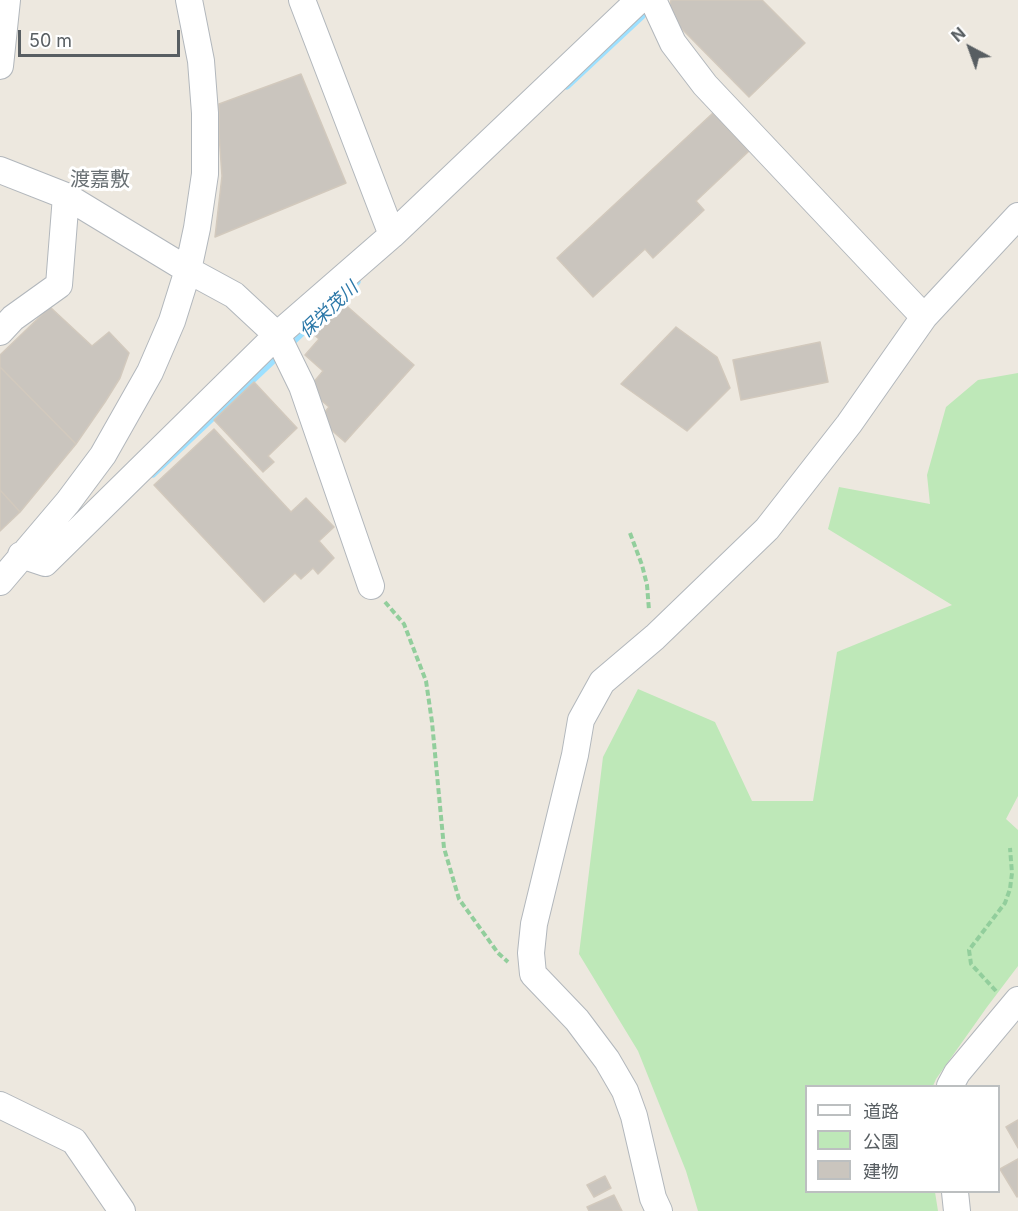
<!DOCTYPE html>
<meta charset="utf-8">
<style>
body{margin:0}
#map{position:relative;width:1018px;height:1211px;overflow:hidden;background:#ede8df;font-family:Inter,"Noto Sans JP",sans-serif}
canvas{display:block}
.legend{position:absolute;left:805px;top:1085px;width:195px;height:108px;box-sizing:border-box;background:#fff;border:2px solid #bcbfc0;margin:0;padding:8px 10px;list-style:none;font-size:18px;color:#585e62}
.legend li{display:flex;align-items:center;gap:12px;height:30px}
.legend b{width:30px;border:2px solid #bcbfc0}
.north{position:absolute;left:940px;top:18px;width:60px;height:60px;-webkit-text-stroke:4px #fff;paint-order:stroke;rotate:319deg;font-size:16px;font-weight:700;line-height:24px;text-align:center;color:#585e62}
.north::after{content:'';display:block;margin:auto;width:21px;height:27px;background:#585e62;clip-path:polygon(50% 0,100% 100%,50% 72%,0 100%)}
.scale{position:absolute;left:18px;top:30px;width:162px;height:27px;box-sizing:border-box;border:3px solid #585e62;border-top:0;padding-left:8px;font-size:18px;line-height:21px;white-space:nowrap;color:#585e62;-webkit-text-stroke:4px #fff;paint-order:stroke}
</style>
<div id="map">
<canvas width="1018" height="1211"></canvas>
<ul class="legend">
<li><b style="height:8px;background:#fff"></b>道路</li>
<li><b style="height:16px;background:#bee8b8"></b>公園</li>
<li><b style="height:16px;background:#cac5be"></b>建物</li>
</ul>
<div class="north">N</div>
<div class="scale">50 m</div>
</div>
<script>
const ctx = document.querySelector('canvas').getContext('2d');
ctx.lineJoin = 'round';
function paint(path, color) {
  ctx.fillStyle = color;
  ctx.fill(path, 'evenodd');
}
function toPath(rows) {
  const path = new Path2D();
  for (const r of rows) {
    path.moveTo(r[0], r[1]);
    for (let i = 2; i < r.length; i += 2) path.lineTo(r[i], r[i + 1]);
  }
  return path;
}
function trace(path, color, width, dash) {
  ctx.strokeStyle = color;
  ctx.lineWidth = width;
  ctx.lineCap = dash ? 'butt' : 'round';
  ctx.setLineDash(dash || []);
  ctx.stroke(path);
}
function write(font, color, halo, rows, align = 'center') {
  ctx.font = font + ' Inter,"Noto Sans JP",sans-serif';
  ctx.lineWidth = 6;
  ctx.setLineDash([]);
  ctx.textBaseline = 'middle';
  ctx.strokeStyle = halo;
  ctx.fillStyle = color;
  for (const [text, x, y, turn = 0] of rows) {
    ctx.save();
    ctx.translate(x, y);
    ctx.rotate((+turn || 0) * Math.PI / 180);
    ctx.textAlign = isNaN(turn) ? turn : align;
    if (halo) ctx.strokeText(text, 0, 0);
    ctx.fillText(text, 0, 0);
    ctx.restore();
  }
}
const green = toPath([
 [1018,373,1018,796,1006,819,1018,830,1018,966,987,1007,936,1079,933,1086,806,1086,806,1192,935,1192,938,1211,698,1211,686,1171,638,1051,579,954,603,757,638,689,715,722,752,801,813,801,837,652,952,605,828,529,839,487,930,504,927,475,946,407,978,380]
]);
const stream = toPath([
 [567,86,642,16],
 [288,346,357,282],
 [153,474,280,354]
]);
const building = toPath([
 [671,0,762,0,805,43,749,97,680,27,670,5,671,0],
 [301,74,346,183,215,237,222,176,219,134,219,104,301,74],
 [713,113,749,151,696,201,704,210,653,258,645,249,593,297,557,258,713,113],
 [341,301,414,365,345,442,319,419,329,407,308,389,323,371,305,355,319,339,312,333,341,301],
 [50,307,92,346,109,332,129,353,120,378,105,402,76,444,0,367,0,355,50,307],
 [676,327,717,357,730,388,687,431,621,384,676,327],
 [820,342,828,382,741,400,733,360,820,342],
 [0,367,76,444,20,512,0,490,0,367],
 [254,382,297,428,268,456,274,462,263,472,214,420,254,382],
 [214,429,291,512,306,498,334,527,319,541,334,558,318,574,313,568,301,579,295,573,264,602,154,485,214,429],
 [0,490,20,512,0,531,0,490],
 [1018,1120,1018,1148,1006,1127,1018,1120],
 [1018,1159,1018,1196,1017,1197,1000,1169,1018,1159],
 [605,1176,611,1188,594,1197,587,1185,605,1176],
 [614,1195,622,1211,589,1211,587,1207,614,1195]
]);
const path = toPath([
 [630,533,642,565,647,585,649,610],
 [385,602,404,624,426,681,432,722,444,848,459,899,498,953,508,962],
 [996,991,971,964,969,950,1005,903,1010,889,1012,873,1010,848]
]);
const minor = toPath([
 [302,0,392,235],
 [653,0,673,43,705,85,924,317],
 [0,66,7,0],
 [0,170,66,196,188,270,234,295,277,335,45,563,21,555],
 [0,332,13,318,59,285,66,196],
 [0,582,68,502,103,455,150,372,172,321,188,270,197,228,205,174,205,113,201,61,189,0],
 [371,586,302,386,277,335,392,235,639,0],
 [950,1086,957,1073,1018,1000],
 [0,1105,74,1141,122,1211],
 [955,1192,957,1211],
 [659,1211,653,1198,634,1116,625,1091,607,1060,577,1020,533,974,531,953,534,924,575,755,581,720,602,682,655,637,767,529,849,424,924,317,1018,216]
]);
const waterNames = [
 ["保栄茂川",329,310,-43]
];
const quarterNames = [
 ["渡嘉敷",100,180]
];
paint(green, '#bee8b8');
trace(stream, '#9de0ff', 7);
paint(building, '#cac5be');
trace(building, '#d2c9bd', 1.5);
trace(minor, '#b2b7bc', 28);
trace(path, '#92ce9c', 4, [6, 3]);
trace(minor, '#fff', 26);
write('italic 18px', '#2c78a8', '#fff', waterNames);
write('20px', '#697074', '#fff', quarterNames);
</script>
